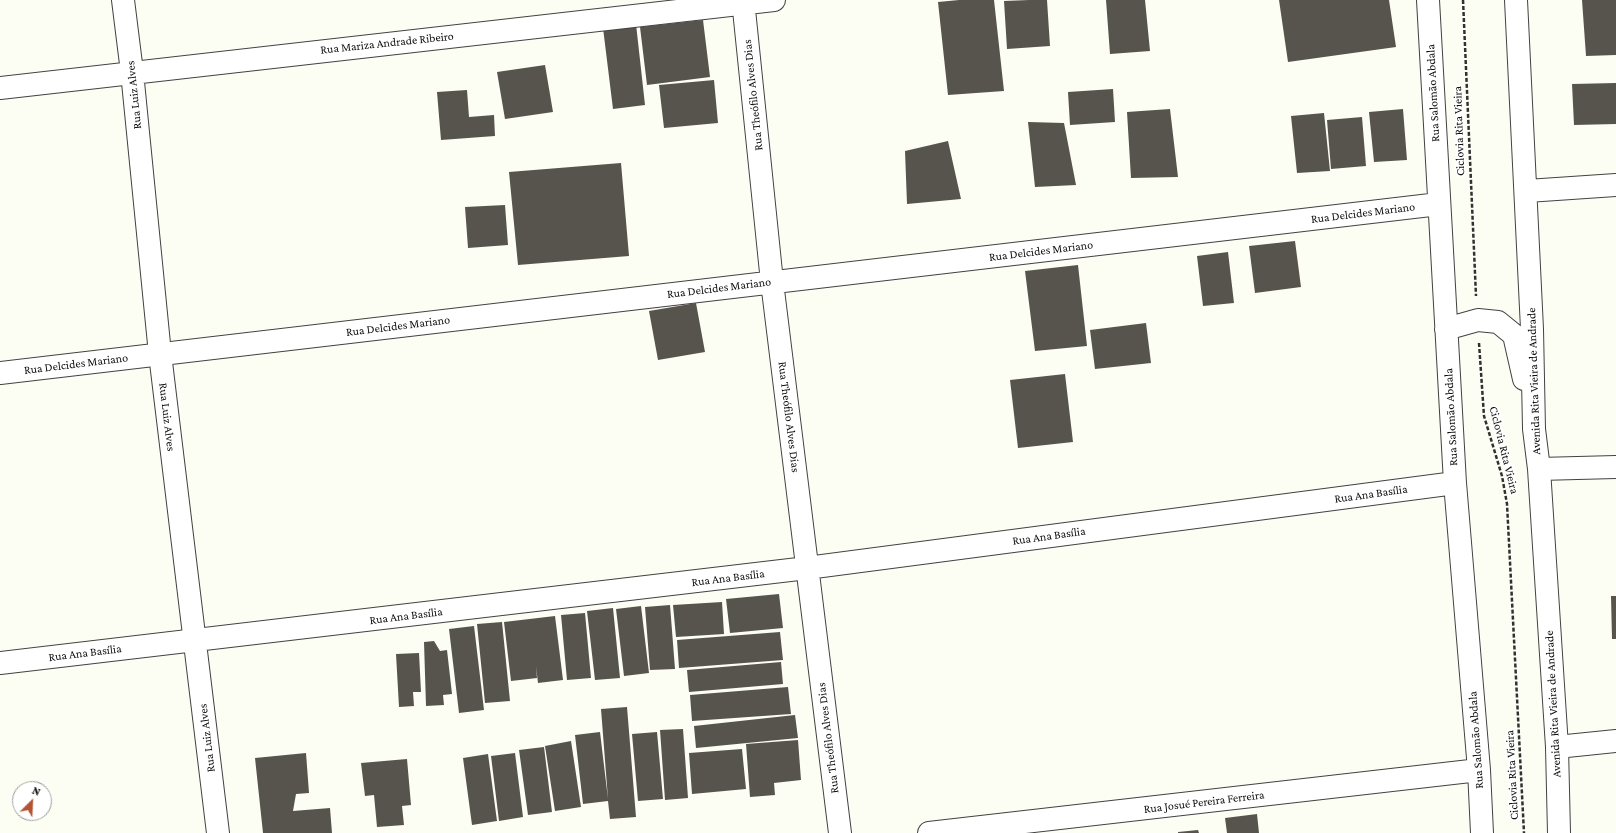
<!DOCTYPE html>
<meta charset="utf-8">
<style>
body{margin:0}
#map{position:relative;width:1616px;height:833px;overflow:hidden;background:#fdfef3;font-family:"Crimson Pro",serif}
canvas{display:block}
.north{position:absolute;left:12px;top:781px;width:40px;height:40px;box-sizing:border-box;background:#fff;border:1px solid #9f9f9f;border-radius:50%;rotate:24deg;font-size:11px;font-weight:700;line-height:16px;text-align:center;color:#0f0f0f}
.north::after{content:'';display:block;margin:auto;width:14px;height:18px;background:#b25434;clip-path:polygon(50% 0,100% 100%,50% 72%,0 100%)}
</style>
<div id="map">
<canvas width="1616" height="833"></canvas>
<div class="north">N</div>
</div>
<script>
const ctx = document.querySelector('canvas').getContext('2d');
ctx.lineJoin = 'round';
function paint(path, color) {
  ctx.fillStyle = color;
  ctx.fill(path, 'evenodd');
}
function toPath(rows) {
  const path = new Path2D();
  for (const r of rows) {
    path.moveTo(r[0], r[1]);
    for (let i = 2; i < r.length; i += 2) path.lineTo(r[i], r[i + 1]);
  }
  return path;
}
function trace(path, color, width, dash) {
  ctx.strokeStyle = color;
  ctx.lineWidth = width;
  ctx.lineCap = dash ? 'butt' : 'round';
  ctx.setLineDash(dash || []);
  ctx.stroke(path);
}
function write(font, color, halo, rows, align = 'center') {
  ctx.font = font + ' "Crimson Pro",serif';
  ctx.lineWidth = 4;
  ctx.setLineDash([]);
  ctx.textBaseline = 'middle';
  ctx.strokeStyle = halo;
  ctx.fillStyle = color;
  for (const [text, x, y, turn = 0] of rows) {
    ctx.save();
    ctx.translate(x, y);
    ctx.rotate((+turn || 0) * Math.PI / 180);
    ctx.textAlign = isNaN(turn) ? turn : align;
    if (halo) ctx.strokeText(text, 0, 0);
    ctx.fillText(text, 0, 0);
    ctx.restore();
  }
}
const building = toPath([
 [959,0,994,0,1004,91,948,95,938,2],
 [1029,0,1047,0,1050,46,1007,49,1004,1],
 [1106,0,1145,0,1150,51,1110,54],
 [1279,0,1389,0,1396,47,1288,62],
 [1582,0,1616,0,1616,55,1586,56],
 [703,20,710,77,647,85,640,27],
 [636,24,645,105,613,109,603,28],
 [545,65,553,112,505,119,497,72],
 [714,80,718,123,664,128,659,85],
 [1616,83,1616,124,1574,125,1572,84],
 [1113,89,1115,122,1070,125,1068,92],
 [467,90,469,117,494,115,495,136,441,140,437,92],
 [1170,109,1178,177,1131,178,1127,112],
 [1403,109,1407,160,1374,162,1369,112],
 [1324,113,1330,171,1297,173,1291,116],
 [1362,117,1366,166,1331,169,1327,120],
 [1028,122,1064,123,1076,185,1035,187],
 [948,141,961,199,907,204,905,151],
 [621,163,629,256,518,265,509,172],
 [505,205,508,245,468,248,465,207],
 [1295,241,1301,287,1255,293,1249,246],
 [1228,252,1234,303,1203,306,1197,256],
 [1078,265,1087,346,1035,351,1025,271],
 [696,303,705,352,658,360,649,311],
 [1146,323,1151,363,1095,369,1090,330],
 [1065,374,1073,442,1018,448,1010,380],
 [779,594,783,628,730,633,726,599],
 [1611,596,1616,596,1616,639,1612,639],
 [722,602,724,634,676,637,673,605],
 [670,605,675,669,650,670,645,607],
 [641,606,649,673,624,676,616,609],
 [613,608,620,678,595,680,587,611],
 [585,613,591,678,567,680,561,615],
 [555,616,563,680,538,683,536,666,537,678,511,681,504,622],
 [502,622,510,701,485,703,477,624],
 [474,626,484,710,459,713,449,629],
 [780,632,783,660,679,668,677,640],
 [434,641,440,651,447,650,452,694,443,695,444,705,426,706,424,642],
 [419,653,421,692,413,692,414,706,399,707,396,654],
 [781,662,783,684,689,692,687,670],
 [788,687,791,714,692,721,690,695],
 [627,707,636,817,610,819,608,801,583,804,575,735,600,732,608,799,601,709],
 [795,715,798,738,696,748,694,726],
 [683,729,688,798,665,800,660,730],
 [657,732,663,799,638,801,632,734],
 [798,740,801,780,774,783,775,795,750,797,746,744],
 [571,741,581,807,555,811,545,746],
 [544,747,552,812,528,815,519,750],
 [742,749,746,789,692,794,689,753],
 [306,753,309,793,296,794,293,811,330,808,332,833,263,833,255,758],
 [515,753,523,817,499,821,491,756],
 [488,754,497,821,472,825,463,758],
 [407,759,411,805,402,806,404,825,377,827,374,795,365,796,361,763],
 [1257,814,1259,833,1227,833,1225,818],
 [1198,830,1199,833,1178,833,1178,832]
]);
const path = toPath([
 [1463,0,1476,296],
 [1479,343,1484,416,1502,476,1507,504,1524,833]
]);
const minor = toPath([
 [123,0,132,72,160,354,218,833],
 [743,0,772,282,840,833],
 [1428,0,1455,483,1479,770,1482,833],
 [1516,0,1532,329,1534,429,1539,469,1557,747,1559,833],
 [0,88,774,0],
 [1527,191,1616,185],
 [1446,329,1478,320,1498,322,1514,335,1524,379],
 [0,373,1439,204],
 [1539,469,1616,467],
 [0,663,807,568,1455,483],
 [1557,747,1616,741],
 [929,833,1479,770]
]);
const streetNames = [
 ["Rua Mariza Andrade Ribeiro",387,43,-6],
 ["Rua Salomão Abdala",1433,93,-93],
 ["Rua Luiz Alves",134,95,-96],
 ["Rua Theófilo Alves Dias",753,95,-96],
 ["Ciclovia Rita Vieira",1459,131,-92],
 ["Rua Delcides Mariano",1363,213,-7],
 ["Rua Delcides Mariano",1041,251,-7],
 ["Rua Delcides Mariano",719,288,-7],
 ["Rua Delcides Mariano",398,326,-7],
 ["Rua Delcides Mariano",76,364,-7],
 ["Avenida Rita Vieira de Andrade",1534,381,-92],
 ["Rua Luiz Alves",167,417,83],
 ["Rua Theófilo Alves Dias",789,417,83],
 ["Rua Salomão Abdala",1451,417,-93],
 ["Ciclovia Rita Vieira",1504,450,76],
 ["Rua Ana Basília",1371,494,-8],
 ["Rua Ana Basília",1049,536,-8],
 ["Rua Ana Basília",728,578,-7],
 ["Rua Ana Basília",406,616,-7],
 ["Rua Ana Basília",85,653,-7],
 ["Avenida Rita Vieira de Andrade",1553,704,-93],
 ["Rua Luiz Alves",207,738,-97],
 ["Rua Theófilo Alves Dias",828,738,-97],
 ["Rua Salomão Abdala",1476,740,-94],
 ["Ciclovia Rita Vieira",1512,775,-93],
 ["Rua Josué Pereira Ferreira",1204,802,-7]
];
paint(building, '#57544d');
trace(minor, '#424242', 24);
trace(path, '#313131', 2.5, [4, 2]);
trace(minor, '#fff', 22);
write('12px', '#0f0f0f', '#fff', streetNames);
</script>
